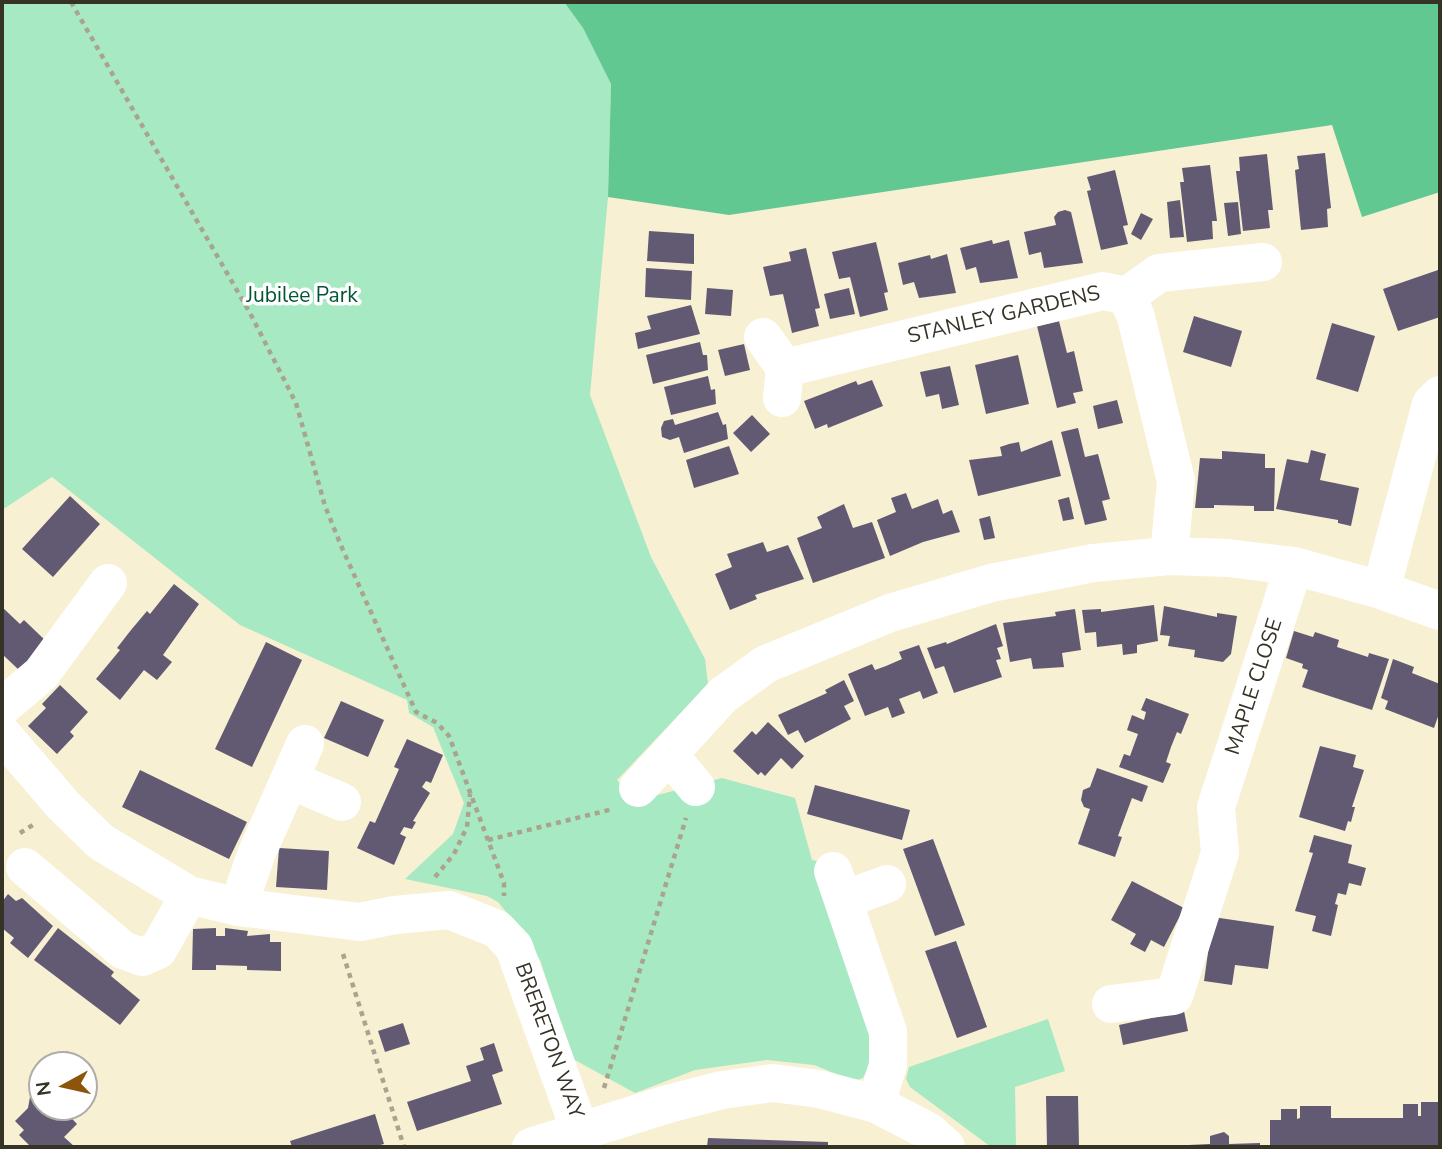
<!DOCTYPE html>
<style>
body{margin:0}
#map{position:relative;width:1442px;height:1149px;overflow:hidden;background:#f8f0d2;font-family:"Nunito Sans",sans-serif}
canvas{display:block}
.frame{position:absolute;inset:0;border:4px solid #353226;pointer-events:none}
.north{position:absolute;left:28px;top:1051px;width:70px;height:70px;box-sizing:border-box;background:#fff;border:2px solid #aeada8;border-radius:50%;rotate:262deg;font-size:19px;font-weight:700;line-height:28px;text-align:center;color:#353226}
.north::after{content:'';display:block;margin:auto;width:24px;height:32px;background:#8d550c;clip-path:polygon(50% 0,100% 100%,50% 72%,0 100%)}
</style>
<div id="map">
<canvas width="1442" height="1149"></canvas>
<div class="frame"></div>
<div class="north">N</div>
</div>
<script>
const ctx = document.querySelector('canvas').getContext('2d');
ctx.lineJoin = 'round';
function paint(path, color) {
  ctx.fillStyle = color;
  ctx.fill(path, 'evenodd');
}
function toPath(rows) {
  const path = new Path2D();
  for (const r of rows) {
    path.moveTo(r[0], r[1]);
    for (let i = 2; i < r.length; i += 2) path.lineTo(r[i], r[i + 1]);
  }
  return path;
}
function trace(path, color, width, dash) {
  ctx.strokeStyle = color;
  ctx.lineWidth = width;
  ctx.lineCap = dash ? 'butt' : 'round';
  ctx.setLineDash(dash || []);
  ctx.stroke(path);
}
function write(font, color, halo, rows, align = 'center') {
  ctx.font = font + ' "Nunito Sans",sans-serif';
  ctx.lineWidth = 7;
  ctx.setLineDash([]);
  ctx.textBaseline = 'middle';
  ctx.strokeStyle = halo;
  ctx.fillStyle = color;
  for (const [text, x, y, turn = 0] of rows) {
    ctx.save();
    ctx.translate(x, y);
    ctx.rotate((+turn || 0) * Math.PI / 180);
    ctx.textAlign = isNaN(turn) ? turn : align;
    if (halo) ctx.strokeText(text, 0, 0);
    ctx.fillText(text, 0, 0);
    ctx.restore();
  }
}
const green = toPath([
 [2,2,564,2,583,28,611,84,608,197,590,395,651,557,705,659,708,684,617,780,635,801,722,778,795,798,812,860,817,861,878,1047,863,1078,854,1081,814,1065,767,1060,695,1070,635,1093,573,1059,540,960,525,935,498,902,487,896,405,879,453,834,464,803,433,727,409,713,407,700,240,625,52,477,2,510],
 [1048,1019,1065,1071,1015,1087,1016,1147,991,1147,910,1087,906,1079,909,1067]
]);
const forest = toPath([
 [564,2,1440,2,1440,192,1362,217,1332,125,729,215,608,197,611,84,583,28]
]);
const building = toPath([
 [1325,153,1331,208,1327,209,1328,227,1301,230,1295,170,1299,169,1297,156],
 [1267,154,1273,210,1268,210,1270,228,1243,231,1236,171,1240,171,1239,157],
 [1210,165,1217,221,1212,221,1213,239,1187,242,1180,182,1184,182,1182,168],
 [1115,170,1128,225,1123,226,1128,244,1101,250,1087,191,1091,190,1087,177],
 [1180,200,1184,237,1170,238,1167,202],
 [1238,202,1241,234,1228,236,1224,203],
 [1065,210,1071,212,1083,263,1044,268,1041,252,1029,255,1024,232,1056,225,1054,217,1058,212],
 [1141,213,1153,219,1141,240,1131,234],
 [649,231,694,234,694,264,647,261],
 [992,240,993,244,1009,240,1018,278,980,283,976,267,966,270,960,248],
 [876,242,888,292,884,293,888,310,860,317,850,277,839,279,832,252],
 [806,248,820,308,815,309,819,326,792,333,783,294,770,296,763,267,791,261,789,252],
 [947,254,956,293,919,298,914,282,903,285,898,263,930,255,931,259],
 [646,268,692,271,691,300,645,297],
 [1438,270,1440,317,1398,331,1383,289],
 [707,288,733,290,731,316,705,314],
 [849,288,855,314,830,319,824,294],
 [691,305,700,334,638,349,635,333,651,329,647,316],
 [1194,316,1242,331,1231,367,1183,352],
 [1059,321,1067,353,1074,351,1083,391,1073,393,1076,403,1057,408,1037,326],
 [1332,323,1375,336,1358,392,1316,379],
 [700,342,703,355,707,355,708,370,653,384,646,355],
 [744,344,750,370,725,376,718,350],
 [1018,355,1029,404,986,414,975,365],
 [950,366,959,405,942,409,939,394,926,397,920,372],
 [708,376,711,390,715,389,716,404,671,415,664,387],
 [872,380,883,406,828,428,827,424,815,429,804,401,856,381,858,385],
 [1117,400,1123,423,1098,429,1093,406],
 [718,412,723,425,726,424,728,439,684,453,679,437,670,440,662,437,661,428,664,421,673,419,675,425],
 [752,415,770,434,751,452,733,433],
 [1078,428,1085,457,1098,454,1110,499,1102,501,1107,520,1085,525,1061,432],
 [1052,440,1061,476,978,496,969,460,1002,456,1000,447,1009,444,1019,442,1021,452],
 [729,446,739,474,694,488,686,460],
 [1311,450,1326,454,1320,480,1359,488,1351,526,1338,523,1338,520,1276,509,1287,459,1308,463],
 [1222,451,1265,454,1265,468,1275,468,1274,511,1254,511,1254,506,1214,505,1214,508,1195,508,1200,458,1222,459],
 [906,493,912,509,938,499,943,514,952,510,960,532,923,542,890,556,877,520,896,512,891,498],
 [70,496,100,524,53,577,22,549],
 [1069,497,1074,519,1063,521,1058,500],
 [844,504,853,528,872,522,885,558,813,583,797,538,822,528,817,517],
 [990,516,995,538,984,540,979,519],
 [763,542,767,552,788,545,804,579,755,595,757,599,730,610,715,574,732,567,727,554],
 [174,584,199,604,163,655,172,662,157,680,144,670,120,700,96,679,120,650,117,648,131,630,147,611,150,614],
 [1154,605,1158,641,1137,645,1137,653,1123,655,1122,644,1097,647,1096,632,1085,633,1082,610,1101,609,1101,612],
 [1164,606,1217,617,1217,613,1237,616,1231,654,1223,662,1194,657,1195,650,1168,646,1170,636,1160,635],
 [2,607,20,624,24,620,46,641,19,670,2,654],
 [1075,609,1081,650,1062,653,1064,667,1033,669,1031,658,1010,662,1003,623,1056,616,1055,612],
 [996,624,1003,646,997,648,1001,659,996,660,1002,677,954,693,944,666,935,669,927,648,946,642,947,644],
 [1294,631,1313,637,1315,632,1339,640,1337,647,1368,657,1369,653,1389,659,1372,710,1302,687,1308,670,1302,668,1303,664,1286,658],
 [266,642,302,660,252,767,215,749],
 [919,645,938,693,923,699,920,691,899,699,905,713,892,718,888,707,865,716,848,674,872,664,875,670,886,666,902,659,899,652],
 [1393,659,1414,667,1412,673,1440,684,1440,711,1434,728,1385,709,1388,701,1381,698],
 [844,680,854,701,844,706,851,719,805,743,798,730,788,735,778,715,827,693,825,690],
 [60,685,88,712,70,732,74,736,57,754,28,726,46,708,42,704],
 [1146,698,1189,714,1181,734,1177,732,1171,747,1166,762,1171,764,1163,783,1119,767,1124,754,1130,756,1138,734,1127,730,1132,715,1144,720,1146,712,1141,710],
 [341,701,384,720,368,757,324,738],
 [768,722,804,756,792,769,781,758,765,776,761,772,758,775,733,751,752,731,756,735],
 [407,739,443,755,431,783,426,781,422,787,430,793,413,821,416,822,412,829,404,827,400,834,406,837,394,865,357,848,370,821,375,823,399,769,394,767],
 [1320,746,1356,755,1353,767,1364,770,1352,807,1355,807,1351,822,1348,821,1345,831,1299,817],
 [1097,768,1148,786,1142,802,1132,798,1118,836,1122,837,1115,857,1078,844,1090,809,1084,807,1081,800,1083,790,1090,787],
 [140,770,247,822,229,859,122,807],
 [815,785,910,810,902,840,807,814],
 [1314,835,1352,845,1348,863,1366,868,1361,886,1349,883,1346,895,1338,893,1335,904,1338,905,1331,936,1312,931,1316,916,1295,911,1313,853,1309,852],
 [933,839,965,925,935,936,903,849],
 [279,848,329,851,327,890,276,887],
 [1132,881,1184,908,1164,947,1151,940,1145,952,1130,944,1136,934,1111,920],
 [8,894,16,901,22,898,53,926,28,958,10,943,14,938,2,928,2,902],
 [1213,917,1274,926,1268,969,1235,965,1232,985,1204,981],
 [58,928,114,972,111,976,140,1000,120,1025,34,960],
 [216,928,216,936,225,936,225,928,248,931,247,936,270,934,270,942,281,942,281,971,247,970,247,966,216,965,216,970,192,970,193,929],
 [956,941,987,1027,957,1038,925,951],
 [1184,1011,1188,1031,1123,1045,1119,1025],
 [403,1023,410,1044,385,1052,378,1031],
 [494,1043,503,1071,492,1075,502,1104,417,1131,407,1102,471,1081,466,1066,484,1060,480,1048],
 [67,1051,77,1059,73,1065,56,1065],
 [42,1082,42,1107,47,1107,43,1111,45,1113,51,1107,61,1107,77,1124,64,1137,75,1147,31,1147,19,1135,24,1130,15,1121,28,1108,30,1097],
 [1046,1096,1078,1096,1079,1147,1047,1147],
 [1421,1102,1440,1102,1440,1147,1270,1147,1270,1120,1281,1120,1281,1109,1297,1109,1297,1119,1300,1118,1300,1106,1331,1106,1331,1118,1403,1118,1403,1104,1418,1104,1418,1116,1421,1116],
 [375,1114,384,1144,373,1147,292,1147,290,1141],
 [1224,1132,1229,1136,1229,1144,1260,1143,1260,1147,1145,1147,1210,1144,1210,1136],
 [708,1138,828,1142,828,1147,707,1147]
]);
const path = toPath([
 [71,2,250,313,296,403,325,506,342,548,416,712,437,723,449,736,504,883,504,896],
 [20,833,36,823],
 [488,840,613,809],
 [435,877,454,854,467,827,470,794],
 [343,954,404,1147],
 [604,1088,686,818]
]);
const minor = toPath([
 [1127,296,1159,273,1263,262],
 [763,337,785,368,782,398],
 [785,368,1103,291,1127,296,1136,317,1176,481,1169,556],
 [1381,590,1431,404,1440,395],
 [2,707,41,674,108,583],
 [2,734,63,805,101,842,189,895,238,907,360,922,395,915,449,910,497,929,514,947,580,1131],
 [669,755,696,787],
 [290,780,342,802],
 [638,788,723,695,766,664,890,613,991,583,1093,563,1169,556,1228,558,1294,566,1381,590,1440,611],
 [25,867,123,950,142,957,158,950,189,895],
 [833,871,888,1032,888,1065,876,1104],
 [843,900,887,884],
 [238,907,256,855,305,744],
 [1111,1004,1174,996,1220,853,1216,807,1294,566],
 [531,1147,668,1104,722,1090,773,1083,819,1089,876,1104,928,1131,946,1147]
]);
const parkNames = [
 ["Jubilee Park",302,297]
];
const streetNames = [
 ["STANLEY GARDENS",1004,316,-13],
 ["MAPLE CLOSE",1255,687,-72],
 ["BRERETON WAY",548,1041,70]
];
paint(green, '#a7e9c2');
paint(forest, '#61c891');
paint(building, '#625a73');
trace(path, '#aaa48e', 4.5, [5, 5]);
trace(minor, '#fff', 38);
write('21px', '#005634', '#fff', parkNames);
write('21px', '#353226', '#fff', streetNames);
</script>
